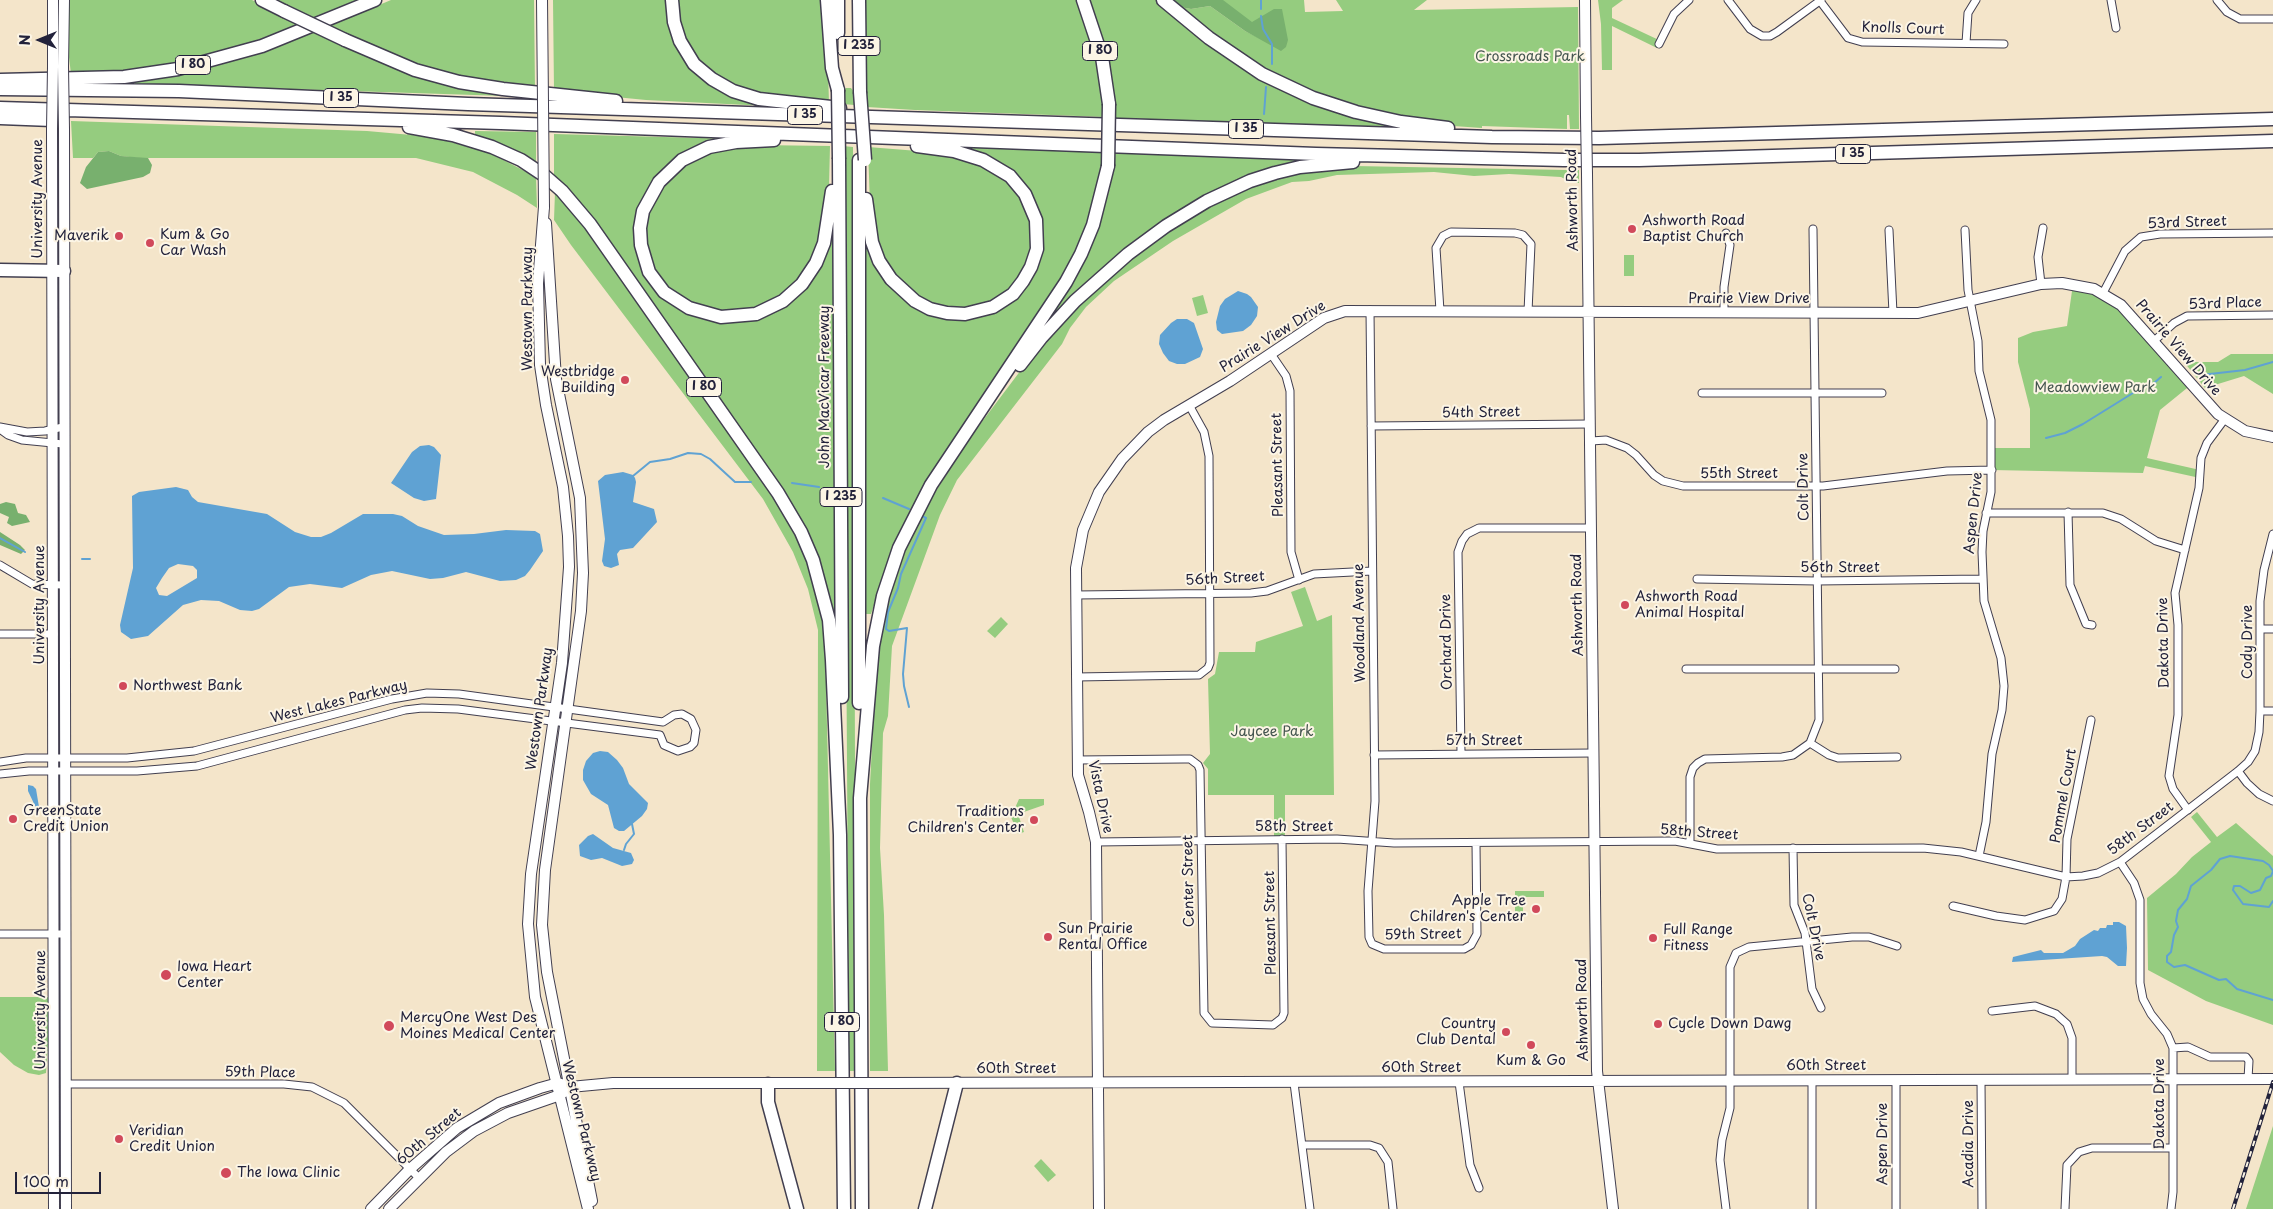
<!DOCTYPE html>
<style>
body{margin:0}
#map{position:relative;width:2273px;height:1209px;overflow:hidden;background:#f4e5ca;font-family:"Playpen Sans",sans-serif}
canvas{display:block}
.north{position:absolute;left:15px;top:15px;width:50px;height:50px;-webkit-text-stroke:4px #fcf5e5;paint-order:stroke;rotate:270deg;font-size:14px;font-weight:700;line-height:20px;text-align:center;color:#22223b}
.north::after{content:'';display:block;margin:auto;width:18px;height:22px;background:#22223b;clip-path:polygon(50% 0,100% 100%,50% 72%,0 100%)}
.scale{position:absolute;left:15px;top:1172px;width:86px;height:22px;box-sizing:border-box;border:2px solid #22223b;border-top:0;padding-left:6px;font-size:15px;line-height:18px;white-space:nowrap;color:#22223b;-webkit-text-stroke:4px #fcf5e5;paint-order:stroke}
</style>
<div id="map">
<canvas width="2273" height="1209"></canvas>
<div class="north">N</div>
<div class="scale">100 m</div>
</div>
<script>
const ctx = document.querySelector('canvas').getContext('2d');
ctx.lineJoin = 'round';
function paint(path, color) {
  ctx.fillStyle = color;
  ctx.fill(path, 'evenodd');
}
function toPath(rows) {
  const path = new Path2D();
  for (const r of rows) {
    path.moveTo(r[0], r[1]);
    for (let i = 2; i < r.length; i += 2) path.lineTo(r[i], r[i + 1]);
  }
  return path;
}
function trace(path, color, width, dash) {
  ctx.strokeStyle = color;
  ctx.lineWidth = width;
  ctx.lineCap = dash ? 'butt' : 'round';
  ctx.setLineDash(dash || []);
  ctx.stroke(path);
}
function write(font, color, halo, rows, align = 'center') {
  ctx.font = font + ' "Playpen Sans",sans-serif';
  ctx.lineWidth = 4;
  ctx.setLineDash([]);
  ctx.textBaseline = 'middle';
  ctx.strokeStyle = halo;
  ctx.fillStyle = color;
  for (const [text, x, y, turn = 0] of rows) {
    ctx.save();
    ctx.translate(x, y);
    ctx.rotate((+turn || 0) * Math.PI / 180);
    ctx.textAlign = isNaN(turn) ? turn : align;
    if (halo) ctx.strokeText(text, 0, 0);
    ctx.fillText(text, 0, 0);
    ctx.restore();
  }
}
const green = toPath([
 [68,0,252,0,303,24,246,44,179,62,121,71,71,74,68,49],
 [271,0,358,0,312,20],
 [391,0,534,0,535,90,441,76,327,27],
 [553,0,668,0,685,56,767,106,646,100,554,91],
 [676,0,823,0,827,31,829,104,771,97,728,85,701,66,683,38],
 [865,0,1077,0,1096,54,1105,117,915,110,867,107],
 [1088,0,1158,0,1231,58,1396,125,1396,128,1116,118,1109,61,1100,30],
 [1167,0,1173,0,1180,7,1191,9,1210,6,1245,31,1261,39,1218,0,1304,0,1305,12,1343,11,1336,0,1427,0,1414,10,1578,7,1579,129,1570,129,1569,115,1567,115,1567,129,1482,126,1482,128,1439,125,1331,101,1255,66],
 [1598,0,1623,0,1612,8,1612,18,1661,41,1657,48,1612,26,1612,70,1602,70,1601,24],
 [316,30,341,42,505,91,505,96,135,84,134,81,216,66,258,53],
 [846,88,851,88,854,92,854,105,843,104,843,91],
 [71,121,367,131,434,137,492,154,536,177,537,208,517,195,473,172,416,158,139,158,121,156,109,151,98,152,93,158,73,158],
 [475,131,536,132,536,164,493,141,475,135],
 [554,134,737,139,712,144,650,189,639,256,692,314,783,307,831,230,833,230,836,615,833,615,822,569,815,550,596,223,576,198,554,177],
 [758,145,830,146,829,187,824,228,805,276,766,307,729,315,684,302,658,279,644,239,647,214,657,193,678,168,710,151],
 [843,146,853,147,856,1071,849,1071],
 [868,147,943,153,979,163,1004,177,1029,208,1033,251,1014,287,982,308,941,309,908,292,882,259,870,206],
 [964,147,1104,152,1099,184,1083,238,1063,278,925,486,903,526,884,575,871,614,866,614,865,233,912,303,985,314,1038,260,1026,189,964,150],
 [1115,152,1329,160,1197,203,1053,320,1050,317,1076,277,1097,231,1109,191],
 [1354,166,1567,170,1567,180,1561,177,1509,174,1474,176,1434,172,1337,175,1309,181,1292,182,1246,199,1173,241,1114,281,1086,307,1070,328,1062,344,957,480,940,515,892,646,888,716,883,733,880,848,884,915,888,1071,870,1071,870,784,877,651,888,601,898,567,916,525,930,500,972,435,1027,362,1060,322,1140,249,1217,200,1285,174],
 [1570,170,1579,170,1579,183,1570,183],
 [555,192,585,226,753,467,787,517,809,565,823,622,825,639,835,1071,817,1071,818,630,808,589,793,552,763,499,571,245,554,220],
 [1624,255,1634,255,1634,276,1624,276],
 [2073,284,2103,293,2192,384,2160,410,2147,458,2200,470,2200,478,2145,466,2143,473,1992,470,1991,448,2030,448,2030,409,2018,362,2018,338,2033,332,2067,326],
 [1203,295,1208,313,1197,316,1192,298],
 [2231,354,2273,354,2273,394,2244,376,2205,388,2184,362,2218,362],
 [1305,587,1317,621,1332,615,1334,795,1285,795,1285,839,1274,839,1274,795,1208,795,1208,769,1203,763,1210,754,1208,679,1215,674,1219,652,1255,652,1256,642,1303,626,1291,592],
 [1001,617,1008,624,995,638,987,631],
 [1019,799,1044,799,1044,805,1018,814,1024,832,1018,834,1011,817],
 [2197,812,2217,837,2236,823,2273,856,2273,1025,2206,1001,2148,970,2147,898,2176,874,2192,857,2211,842,2191,817],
 [1515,891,1544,891,1544,897,1523,897,1523,922,1515,922],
 [0,997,51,997,46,1073,39,1075,28,1073,14,1065,0,1052],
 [2273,1126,2273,1209,2246,1209,2249,1200],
 [1041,1159,1056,1175,1048,1182,1034,1166]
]);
const forest = toPath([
 [1173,0,1223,0,1252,22,1274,9,1282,9,1288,40,1286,47,1281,51,1245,31,1210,6,1191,9,1180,7],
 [109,151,121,156,148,158,152,165,150,173,143,177,87,189,80,183,86,167,98,152],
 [6,502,15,504,18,513,26,515,30,522,12,526,7,523,9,517,0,513,0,504],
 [0,532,20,545,25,550,21,554,0,545]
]);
const water = toPath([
 [1238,291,1247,294,1251,297,1258,307,1257,316,1251,325,1243,331,1222,334,1217,330,1216,322,1220,306,1225,299],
 [1177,319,1187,319,1194,323,1203,349,1200,357,1185,364,1177,364,1169,361,1163,353,1159,344,1160,335,1171,323],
 [429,445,434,447,441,455,436,499,424,501,414,498,391,483,412,452,420,446],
 [623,472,633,475,635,478,636,482,633,502,654,509,657,522,633,548,620,550,617,554,619,565,611,568,604,566,602,561,605,539,598,481,605,475],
 [176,487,188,490,192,497,198,502,267,514,295,532,311,537,321,537,331,533,363,514,393,514,402,516,418,526,444,535,474,534,506,530,535,531,540,534,543,551,530,570,525,576,516,580,500,581,466,572,443,578,430,579,392,571,371,575,342,588,310,584,289,587,259,609,252,611,240,610,219,601,201,600,183,605,148,636,131,639,121,632,120,625,133,568,132,496,139,492],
 [178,564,193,566,197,570,197,578,167,596,159,595,156,588,162,578,169,568],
 [600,751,608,752,617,760,623,768,629,784,648,803,647,809,642,816,624,831,619,831,614,828,608,805,591,794,583,780,583,770,586,761,593,753],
 [28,785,33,786,36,789,39,807,37,810,28,791],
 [593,834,613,848,631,853,634,860,632,864,622,866,602,858,591,860,580,856,579,845,588,836],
 [2113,922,2119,922,2126,926,2127,948,2126,966,2118,966,2107,957,2102,956,2012,962,2013,957,2041,950,2044,953,2063,953,2075,946,2080,939,2094,930,2098,931,2100,928,2106,928,2107,925,2113,925]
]);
const stream = toPath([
 [1261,0,1261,9],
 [1261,16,1263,29,1272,44,1272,64],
 [1264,114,1266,87],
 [2201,375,2245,370,2273,362],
 [2046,438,2065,433,2083,424,2141,388,2153,384,2161,377],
 [633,476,650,462,670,459,688,453,701,454,710,459,735,482,751,482],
 [792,483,819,487],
 [883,498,909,509],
 [0,538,25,552],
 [82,559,90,559],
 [909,707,904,686,903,674,907,628,889,631,886,629,888,612,898,588,901,574,926,518,922,516],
 [624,850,626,844,634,834,632,824],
 [2273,901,2269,907,2243,904,2233,890,2234,886,2240,886,2251,893,2260,890,2266,878,2271,876,2273,871,2269,865,2263,861,2230,856,2220,859,2211,870,2191,886,2187,899,2178,910,2176,921,2178,927,2174,935,2171,952,2167,956,2167,962,2174,967,2185,965,2219,980,2226,979,2237,989,2273,1000]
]);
const street = toPath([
 [1728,0,1750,29,1762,36,1770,36,1777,32,1821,0],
 [2111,0,2116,28],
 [2217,0,2227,12,2240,19,2273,19],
 [1820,1,1848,38,1862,42,2004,44],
 [1966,43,1968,13,1976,0],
 [1659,44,1674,14,1689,0],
 [1889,230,1893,313],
 [1965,230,1968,290,1978,341,1979,371,1991,420,1991,492,1983,531,1982,552,1984,601,2001,658,2004,686,2002,710,1992,754,1986,822,1979,856],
 [2041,284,2038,257,2043,228],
 [2103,293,2125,251,2141,237,2160,234,2273,233],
 [1370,310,1375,801,1368,891,1369,937,1372,944,1384,949,1464,949,1471,945,1477,934,1476,843],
 [1440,311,1436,248,1443,236,1451,232,1515,233,1523,235,1531,244,1528,312],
 [1724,313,1724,287,1730,245,1726,233],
 [2154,341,2174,323,2187,316,2273,315],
 [1271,354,1286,376,1290,391,1291,552,1299,580],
 [1702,393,1882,393],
 [1371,426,1590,424],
 [0,427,27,432,45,431,63,427],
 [0,429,8,435,22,440,63,444],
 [1591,441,1606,440,1627,448,1636,455,1654,475,1663,481,1683,486,1823,486,1947,471,1992,470],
 [2068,512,2070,585,2086,624,2092,625],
 [1986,513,2103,513,2121,519,2156,541,2185,550],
 [0,565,32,584,63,585],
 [1697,579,1817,581,1982,579],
 [1076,595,1251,593,1267,591,1314,574,1372,571],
 [2260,629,2273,629],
 [0,634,54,634],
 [1686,669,1895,669],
 [1076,677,1199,675,1208,668,1210,663,1209,456,1204,432,1189,405],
 [2260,711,2273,711],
 [1810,743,1829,755,1838,758,1897,757],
 [1461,753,1458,552,1462,541,1467,534,1479,528,1591,528],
 [1374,755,1593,753],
 [1077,760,1184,759,1190,759,1198,765,1200,770,1204,1013,1212,1023,1273,1025,1282,1018,1284,1013,1282,839],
 [0,762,26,758,127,758,194,751,392,699,427,693,459,694,663,722,674,715,682,714,691,719,696,730,694,743,690,747,678,751,664,745,660,735,458,709,422,708,405,710,197,766,137,771,29,771,0,774],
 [2238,771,2247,783,2259,794,2273,801],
 [2188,810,2173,789,2169,776,2178,715,2178,625,2175,593,2199,488,2201,458,2207,443,2224,420],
 [1096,842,1337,839,1394,843,1675,841,1717,849,1923,848,1961,852,2066,877,2083,876,2098,873,2120,862,2238,771,2248,762,2255,751,2259,732,2260,711,2260,601,2264,570,2273,534],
 [1690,843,1690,777,1693,768,1698,763,1705,759,1782,757,1793,755,1810,743,1819,720,1813,229],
 [1793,848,1794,905,1805,933,1812,989,1821,1008],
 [2120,862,2134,883,2140,900,2140,983,2143,999,2151,1014,2167,1034,2173,1048,2173,1192,2171,1209],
 [1953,906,1996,916,2025,920,2054,911,2062,899,2066,877,2067,839,2091,720],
 [0,934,65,934],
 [1992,1011,2035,1006,2056,1014,2067,1024,2072,1038,2072,1079],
 [2173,1048,2188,1047,2210,1057,2246,1057,2249,1061,2248,1079],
 [1812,1080,1812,1209],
 [1896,1080,1896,1209],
 [1981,1080,1982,1209],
 [1459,1082,1470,1165,1479,1188],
 [1294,1083,1310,1209],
 [66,1084,284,1084,312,1087,344,1103,419,1178],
 [1302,1145,1370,1145,1379,1148,1388,1162,1393,1209],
 [1726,1209,1720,1160,1722,1140,1730,1108,1730,967,1736,953,1749,947,1852,937,1869,937,1897,946],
 [2065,1209,2067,1165,2079,1152,2092,1148,2173,1148]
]);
const secondary = toPath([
 [1585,0,1586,116],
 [53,67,53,0],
 [63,67,64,0],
 [52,129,54,1209],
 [64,129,66,1209],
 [1587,174,1597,1071,1613,1209],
 [544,207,538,283,540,365,546,405,563,487,568,536,569,567,562,663,531,874,528,924,535,997,588,1209],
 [546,223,556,379,580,498,583,573,581,611,545,870,542,925,547,972,592,1201],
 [888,1083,2273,1079],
 [371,1209,410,1169,457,1128,499,1103,540,1088,558,1083,570,1087,613,1083,817,1083],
 [389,1209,446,1152,474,1131,508,1113,560,1095,565,1091],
 [1099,1209,1096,842,1089,812,1078,775,1076,568,1083,530,1099,492,1122,459,1148,432,1164,420,1230,381,1324,318,1345,311,1918,313,2041,284,2062,283,2094,289,2121,305,2218,414,2245,431,2273,437]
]);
const highway = toPath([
 [262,0,284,11],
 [672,0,674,22,680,41,694,64,712,79,733,91,759,99,840,108],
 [827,0,832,68,838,90],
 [838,0,838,33],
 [859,0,860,92],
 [1083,0,1102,57,1109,104],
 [1163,0,1209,38,1262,74,1313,98,1356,112,1401,122,1448,128],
 [345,40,415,70,459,82,503,89,616,101],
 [0,80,124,77,178,69,262,46,375,0],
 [0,89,179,91,468,104,1492,137,1599,138,2273,119],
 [0,108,501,123,1316,154,1564,160,1639,160,2273,141],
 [0,118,52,120,62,117],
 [409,127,453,135,492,147,521,160,545,176,562,191,590,224,778,493,801,532,813,560,829,620,832,660,840,835,844,1209],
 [774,140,736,142,709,147,682,160,659,182,643,211,640,228,641,245,649,272,664,292,689,308,721,317,756,314,783,301,802,284,816,263,824,243,832,191],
 [839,159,842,697],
 [859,160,859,703],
 [866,199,872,242,879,261,891,279,915,301,930,309,947,313,965,314,993,307,1013,294,1023,281,1031,267,1037,249,1036,220,1025,194,1010,176,983,160,954,151,917,146],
 [0,270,64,271],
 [1020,365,1041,338,1075,301,1128,254,1166,226,1207,201,1250,181,1275,173,1300,167,1353,162],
 [768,1084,768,1102,797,1209],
 [862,1209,860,798,873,646,883,596,899,548,931,485,1066,282,1081,254,1093,225,1108,166],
 [925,1209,957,1083]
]);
const rail = toPath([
 [2233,1209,2273,1082]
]);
const secondaryBridge = toPath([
 [542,0,544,207],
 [63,67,64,129],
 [1586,116,1587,174],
 [52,129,53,67],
 [817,1083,888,1083]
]);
const highwayBridge = toPath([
 [284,11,345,40],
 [838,90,839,159],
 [860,92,865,160],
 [1108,166,1109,104]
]);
const markers = [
 [1632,229,5,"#d1495b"],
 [119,236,5,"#d1495b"],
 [150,243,5,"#d1495b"],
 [625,380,5,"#d1495b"],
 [1625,605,5,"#d1495b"],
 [123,686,5,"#d1495b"],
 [13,819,5,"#d1495b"],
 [1034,820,5,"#d1495b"],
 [1536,909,5,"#d1495b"],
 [1048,937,5,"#d1495b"],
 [1653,938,5,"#d1495b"],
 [166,975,6,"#d1495b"],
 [1658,1024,5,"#d1495b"],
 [389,1026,6,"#d1495b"],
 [1506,1032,5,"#d1495b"],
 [1531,1045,5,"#d1495b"],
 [119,1139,5,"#d1495b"],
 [226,1173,6,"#d1495b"]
];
const shields = [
 [859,46,42],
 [1100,51,35],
 [193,65,35],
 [341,98,35],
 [805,115,35],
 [1246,129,35],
 [1853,154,35],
 [704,387,35],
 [841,497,42],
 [842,1022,35]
];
const shieldNames = [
 ["I 235",859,46],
 ["I 80",1100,51],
 ["I 80",193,65],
 ["I 35",341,98],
 ["I 35",805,115],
 ["I 35",1246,129],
 ["I 35",1853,154],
 ["I 80",704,387],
 ["I 235",841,497],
 ["I 80",842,1022]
];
const streetNames = [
 ["Knolls Court",1903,29,2],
 ["University Avenue",38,199,-90],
 ["Ashworth Road",1573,200,-91],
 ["53rd Street",2187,223,-2],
 ["Prairie View Drive",1749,299],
 ["53rd Place",2225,304,-2],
 ["Westown Parkway",528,309,-90],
 ["Prairie View Drive",1273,337,-32],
 ["Prairie View Drive",2178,348,49],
 ["John MacVicar Freeway",825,387,-90],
 ["54th Street",1481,413,-1],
 ["Pleasant Street",1278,465,-91],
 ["55th Street",1739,474],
 ["Colt Drive",1804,487,-91],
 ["Aspen Drive",1974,513,-84],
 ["56th Street",1840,568],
 ["56th Street",1225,579,-3],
 ["University Avenue",40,605,-90],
 ["Ashworth Road",1578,605,-91],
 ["Woodland Avenue",1360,623,-91],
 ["Orchard Drive",1447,642,-91],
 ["Cody Drive",2248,642,-90],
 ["Dakota Drive",2164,643,-91],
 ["West Lakes Parkway",339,702,-14],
 ["Westown Parkway",540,709,-82],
 ["57th Street",1484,741],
 ["Pommel Court",2064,796,-80],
 ["Vista Drive",1100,797,78],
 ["58th Street",1294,827],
 ["58th Street",2141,829,-37],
 ["58th Street",1699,833,4],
 ["Center Street",1189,881,-91],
 ["Pleasant Street",1271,923,-91],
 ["Colt Drive",1813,927,78],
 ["59th Street",1423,935,-1],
 ["University Avenue",41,1010,-90],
 ["Ashworth Road",1583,1010,-91],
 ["60th Street",1826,1066],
 ["60th Street",1421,1068],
 ["60th Street",1016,1069],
 ["59th Place",260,1073,1],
 ["Dakota Drive",2160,1104,-90],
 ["Westown Parkway",581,1121,76],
 ["60th Street",429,1137,-40],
 ["Aspen Drive",1883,1144,-90],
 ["Acadia Drive",1969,1144,-90]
];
const parkNames = [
 ["Crossroads Park",1530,57],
 ["Meadowview Park",2095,388],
 ["Jaycee Park",1272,732]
];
const poiNames = [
 ["Ashworth Road",1642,221],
 ["Baptist Church",1642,237],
 ["Kum & Go",160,235],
 ["Car Wash",160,251],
 ["Maverik",109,236,"right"],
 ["Westbridge",615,372,"right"],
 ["Building",615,388,"right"],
 ["Ashworth Road",1635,597],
 ["Animal Hospital",1635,613],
 ["Northwest Bank",133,686],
 ["GreenState",23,811],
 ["Credit Union",23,827],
 ["Traditions",1024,812,"right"],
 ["Children's Center",1024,828,"right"],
 ["Apple Tree",1526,901,"right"],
 ["Children's Center",1526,917,"right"],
 ["Sun Prairie",1058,929],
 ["Rental Office",1058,945],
 ["Full Range",1663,930],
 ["Fitness",1663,946],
 ["Iowa Heart",177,967],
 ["Center",177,983],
 ["MercyOne West Des",400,1018],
 ["Moines Medical Center",400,1034],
 ["Country",1496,1024,"right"],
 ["Club Dental",1496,1040,"right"],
 ["Cycle Down Dawg",1668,1024],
 ["Kum & Go",1531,1061,"center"],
 ["Veridian",129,1131],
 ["Credit Union",129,1147],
 ["The Iowa Clinic",237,1173]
];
paint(green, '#95cc7f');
paint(forest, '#78b06e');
paint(water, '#5fa2d3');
trace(stream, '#5fa2d3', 2);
trace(street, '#423f50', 9);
trace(secondary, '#423f50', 12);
trace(highway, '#423f50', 15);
trace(street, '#fff', 7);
trace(secondary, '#fff', 10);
trace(highway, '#fff', 12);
trace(rail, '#22223b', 4);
trace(rail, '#fcf5e5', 2, [5.5]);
trace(secondaryBridge, '#423f50', 12, []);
trace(highwayBridge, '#423f50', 15, []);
trace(secondaryBridge, '#fff', 10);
trace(highwayBridge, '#fff', 12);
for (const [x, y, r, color] of markers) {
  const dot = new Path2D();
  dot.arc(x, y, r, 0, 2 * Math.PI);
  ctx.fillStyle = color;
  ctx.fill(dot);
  trace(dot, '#fcf5e5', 2);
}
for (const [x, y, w] of shields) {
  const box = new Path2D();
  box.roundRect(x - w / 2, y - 9.5, w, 19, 4);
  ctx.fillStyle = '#fcf5e5';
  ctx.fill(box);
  trace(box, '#22223b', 1);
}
write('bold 12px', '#22223b', null, shieldNames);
write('14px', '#22223b', '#fcf5e5', streetNames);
write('14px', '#44554f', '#fcf5e5', parkNames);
write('14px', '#22223b', '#fcf5e5', poiNames, 'left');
</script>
